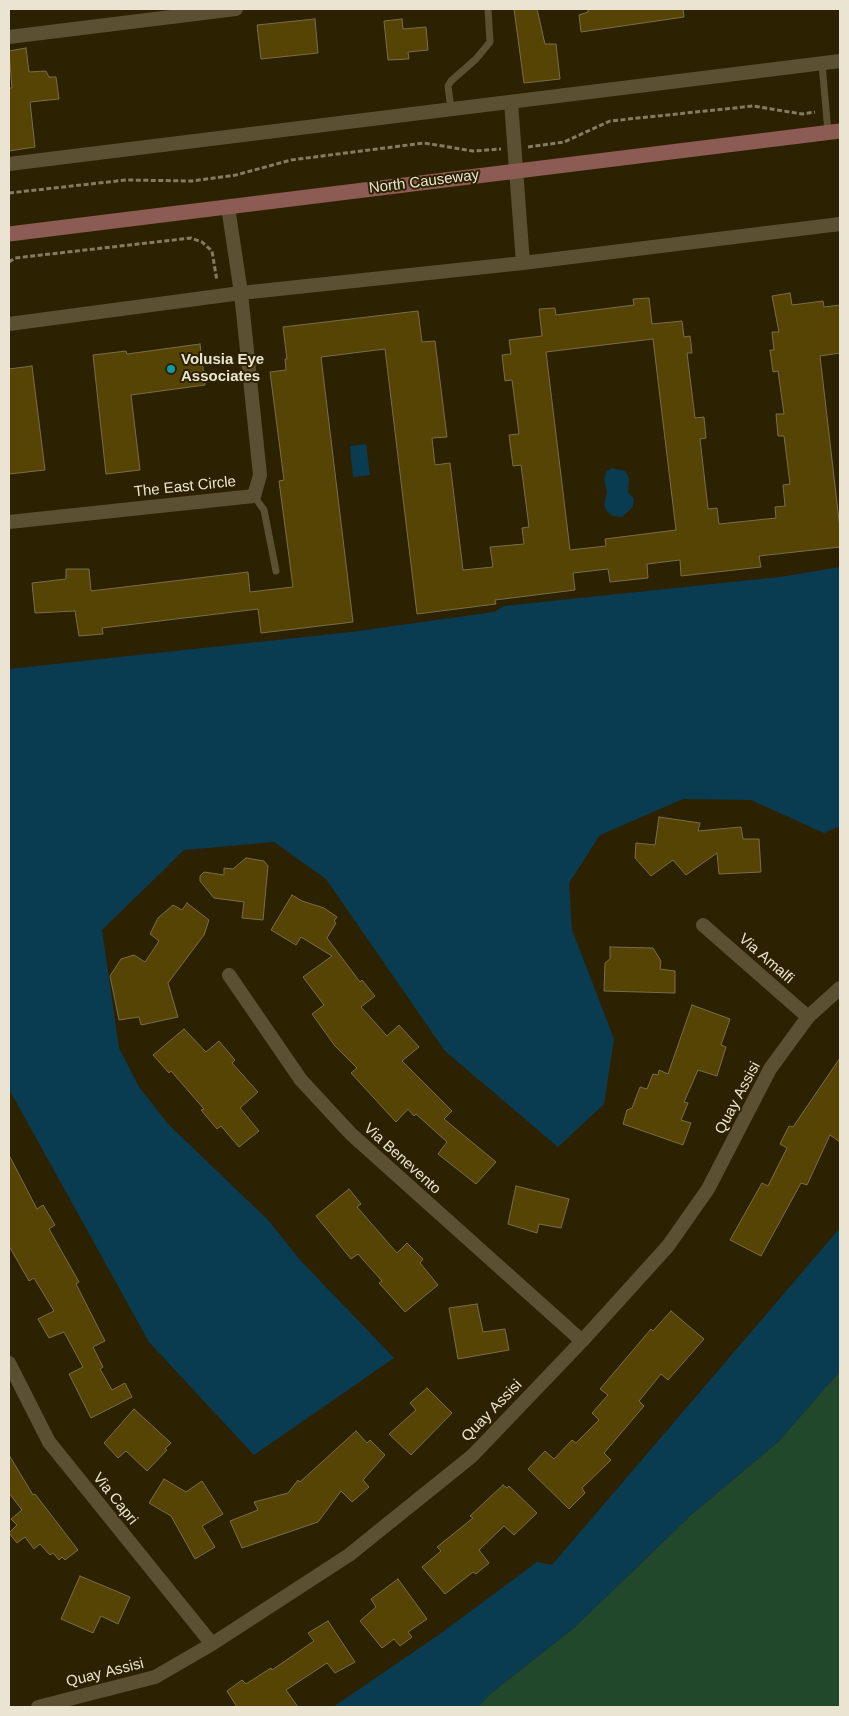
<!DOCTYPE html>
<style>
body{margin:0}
#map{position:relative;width:849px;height:1716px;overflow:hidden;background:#2c2202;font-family:Helvetica,sans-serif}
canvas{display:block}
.frame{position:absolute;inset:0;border:10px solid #ebe4d3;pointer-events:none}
</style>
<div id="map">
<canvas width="849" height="1716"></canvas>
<div class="frame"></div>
</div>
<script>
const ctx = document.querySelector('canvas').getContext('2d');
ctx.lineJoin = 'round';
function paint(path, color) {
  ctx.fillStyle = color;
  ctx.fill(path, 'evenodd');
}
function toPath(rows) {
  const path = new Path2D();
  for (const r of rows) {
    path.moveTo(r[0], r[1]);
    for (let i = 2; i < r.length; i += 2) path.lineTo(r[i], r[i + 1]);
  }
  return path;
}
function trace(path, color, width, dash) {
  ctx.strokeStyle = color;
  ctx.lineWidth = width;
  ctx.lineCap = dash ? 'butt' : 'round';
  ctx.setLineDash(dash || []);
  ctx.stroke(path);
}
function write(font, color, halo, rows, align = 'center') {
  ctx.font = font + ' Helvetica,sans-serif';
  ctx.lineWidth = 4;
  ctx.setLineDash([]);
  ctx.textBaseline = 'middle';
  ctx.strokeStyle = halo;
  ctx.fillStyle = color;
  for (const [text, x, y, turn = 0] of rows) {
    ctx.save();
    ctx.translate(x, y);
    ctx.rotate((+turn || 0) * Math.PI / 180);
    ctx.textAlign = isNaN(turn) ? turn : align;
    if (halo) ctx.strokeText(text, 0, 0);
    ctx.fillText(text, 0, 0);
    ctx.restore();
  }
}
const green = toPath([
 [840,1371,840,1707,478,1707,490,1694,575,1627,691,1515,779,1441]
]);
const water = toPath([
 [366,444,370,475,353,477,350,446],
 [611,468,625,471,629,478,628,492,634,499,633,507,622,517,613,516,607,512,604,505,607,492,604,479,607,471],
 [840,567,840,826,824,833,751,800,683,799,600,835,569,883,572,930,614,1039,604,1104,558,1147,445,1051,326,879,274,842,184,850,102,930,119,1048,139,1087,168,1124,268,1220,300,1260,394,1358,254,1455,149,1342,9,1089,9,669,351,632,494,612,504,606,780,577],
 [840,1228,840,1371,779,1441,691,1515,575,1627,490,1694,478,1707,333,1707,440,1634,537,1562,552,1565]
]);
const building = toPath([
 [514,9,537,9,545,44,556,44,560,79,524,83,514,9],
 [588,9,683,9,684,17,581,32,579,15,588,12,588,9],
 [315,19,318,53,261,59,257,25,315,19],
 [402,19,403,29,426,27,428,50,408,52,409,59,388,60,384,21,402,19],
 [26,48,29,72,46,71,49,77,56,77,59,99,30,102,35,147,9,151,9,88,12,88,9,51,26,48],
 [790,293,792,305,823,301,824,307,840,305,840,353,820,356,840,529,840,547,759,556,761,567,681,576,680,560,647,564,648,578,610,582,608,569,573,573,575,590,495,600,496,604,417,614,385,349,321,357,353,622,261,633,258,609,102,628,103,634,79,636,75,611,35,613,32,583,66,579,66,569,89,569,91,591,248,572,250,592,293,587,279,481,284,480,270,372,286,370,285,359,287,359,283,327,418,311,422,342,435,341,447,437,432,438,435,465,450,463,463,570,493,567,490,547,524,544,522,528,529,527,521,465,513,466,509,435,519,434,512,380,505,381,502,355,511,354,509,340,542,336,539,309,555,308,556,315,634,305,633,299,649,298,652,324,682,321,684,337,690,336,692,353,687,353,695,418,704,417,706,438,700,439,708,509,717,508,719,524,776,518,775,507,785,506,783,485,790,484,784,436,778,436,776,414,784,414,778,371,773,372,770,350,774,350,772,332,779,332,772,296,790,293],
 [653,339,676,530,605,539,606,546,570,550,546,352,653,339],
 [200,344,205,385,131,395,140,470,106,474,93,355,126,351,127,354,200,344],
 [32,366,45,470,9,474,9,369,32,366],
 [659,817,700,823,698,831,741,827,743,839,759,839,761,872,719,874,717,853,686,875,673,860,651,876,635,858,636,843,655,845,659,817],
 [246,858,264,861,268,866,263,920,242,918,244,902,214,898,200,881,200,876,204,872,224,875,224,868,233,869,246,858],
 [292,895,302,901,324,908,337,917,334,921,336,923,327,938,360,982,362,980,375,996,361,1007,387,1036,399,1025,419,1047,402,1061,452,1111,444,1119,496,1162,476,1184,438,1154,447,1142,416,1114,414,1116,408,1109,396,1122,351,1073,357,1068,335,1046,312,1014,324,1005,303,977,332,956,301,937,296,945,271,930,292,895],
 [187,903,209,920,204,935,168,983,178,1017,141,1025,139,1017,119,1020,110,976,121,959,134,955,145,962,159,941,150,934,158,918,173,905,182,910,187,903],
 [610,947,653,948,661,961,660,969,675,971,675,993,604,991,605,963,610,959,610,947],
 [692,1005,730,1019,721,1045,726,1047,717,1076,698,1070,684,1102,688,1103,681,1120,691,1123,683,1145,623,1124,627,1110,632,1108,640,1087,647,1089,653,1074,658,1075,659,1070,668,1074,692,1005],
 [184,1029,206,1052,219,1041,235,1060,232,1063,258,1092,240,1108,259,1131,239,1147,221,1126,217,1129,201,1110,204,1109,171,1071,169,1073,153,1055,184,1029],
 [840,1058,840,1142,830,1135,807,1185,801,1183,761,1256,730,1240,762,1183,768,1186,787,1148,780,1144,789,1126,793,1127,840,1058],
 [9,1155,37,1209,43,1205,55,1225,49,1229,79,1282,76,1284,105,1341,93,1347,103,1367,100,1369,112,1390,125,1383,132,1397,91,1418,69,1374,83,1367,64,1332,49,1338,38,1319,54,1311,34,1278,29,1281,9,1246,9,1155],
 [516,1186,569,1199,561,1228,539,1224,537,1233,508,1224,516,1186],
 [349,1189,361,1204,357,1207,397,1253,407,1243,423,1259,420,1263,438,1285,405,1312,379,1283,382,1281,358,1254,351,1259,316,1216,349,1189],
 [477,1304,483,1332,505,1329,509,1350,458,1359,449,1308,477,1304],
 [671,1311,704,1339,668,1380,661,1374,639,1401,644,1406,604,1453,611,1460,582,1488,585,1493,569,1509,528,1469,545,1451,554,1459,572,1440,576,1443,599,1420,592,1413,608,1395,600,1389,651,1329,653,1331,671,1311],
 [427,1388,452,1413,411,1455,389,1434,416,1410,410,1403,427,1388],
 [134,1409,171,1443,165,1449,167,1450,147,1471,126,1451,118,1458,104,1443,134,1409],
 [356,1431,367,1443,370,1440,385,1455,363,1480,369,1487,352,1502,341,1491,318,1522,242,1548,230,1521,258,1510,254,1502,288,1493,298,1480,300,1482,356,1431],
 [9,1455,33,1495,35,1494,78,1550,65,1560,62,1557,59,1560,53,1553,50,1555,40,1544,34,1549,25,1537,17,1543,9,1533,17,1525,11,1519,22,1510,9,1493,9,1455],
 [164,1479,186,1492,202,1481,223,1514,202,1526,215,1547,195,1559,171,1516,149,1503,164,1479],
 [503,1485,507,1488,509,1486,537,1513,514,1535,504,1526,479,1550,489,1563,476,1574,473,1572,445,1594,422,1567,441,1551,437,1547,473,1518,470,1516,503,1485],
 [80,1576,130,1597,118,1624,101,1616,93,1633,61,1619,80,1576],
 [398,1579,427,1619,408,1632,412,1637,400,1646,394,1639,382,1648,360,1621,376,1607,371,1599,398,1579],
 [328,1621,355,1662,335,1673,327,1663,286,1690,298,1707,237,1707,227,1691,242,1680,246,1684,271,1668,272,1670,314,1641,308,1633,328,1621]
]);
const path = toPath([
 [528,147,564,142,610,121,753,106,802,114,815,112],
 [9,193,126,180,192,181,236,175,291,160,424,143,473,151,501,149],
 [9,262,15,258,191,238,202,242,212,251,217,281]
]);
const lane = toPath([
 [822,64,828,132],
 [451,109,448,86,451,81,476,59,490,42,488,9],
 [254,496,264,510,276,571]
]);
const street = toPath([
 [9,37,236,9],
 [511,102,523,263],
 [9,164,840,61],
 [9,324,241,293,523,263,840,224],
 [9,522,254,496,260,475,241,293,228,207],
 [703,925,808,1017],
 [229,975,301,1080,351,1134,582,1341],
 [9,1363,49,1442,212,1644],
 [38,1707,155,1677,212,1644,349,1555,472,1456,582,1341,668,1246,708,1189,770,1069,808,1017,840,988]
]);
const secondary = toPath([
 [9,234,840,131]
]);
const markers = [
 [171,369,5,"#0f9aa8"]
];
const streetNames = [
 ["North Causeway",424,182,-7],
 ["The East Circle",185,487,-6],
 ["Via Amalfi",766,959,41],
 ["Quay Assisi",738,1098,-62],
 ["Via Benevento",402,1159,42],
 ["Quay Assisi",492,1411,-46],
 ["Via Capri",115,1499,51],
 ["Quay Assisi",105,1673,-14]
];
const poiNames = [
 ["Volusia Eye",181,360],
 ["Associates",181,377]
];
paint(green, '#21482b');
paint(water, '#0a3c51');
paint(building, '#564404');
trace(building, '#796d4d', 1);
trace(path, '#847b62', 3, [5, 2.5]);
trace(lane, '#5b5031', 7);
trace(street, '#5b5031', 14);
trace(secondary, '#8c5b53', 15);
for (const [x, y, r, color] of markers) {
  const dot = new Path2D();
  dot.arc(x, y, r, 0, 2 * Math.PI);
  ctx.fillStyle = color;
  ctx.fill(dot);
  trace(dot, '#2c2202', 2);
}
write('15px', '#ebe4d3', '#2c2202', streetNames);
write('bold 15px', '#ebe4d3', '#2c2202', poiNames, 'left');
</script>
